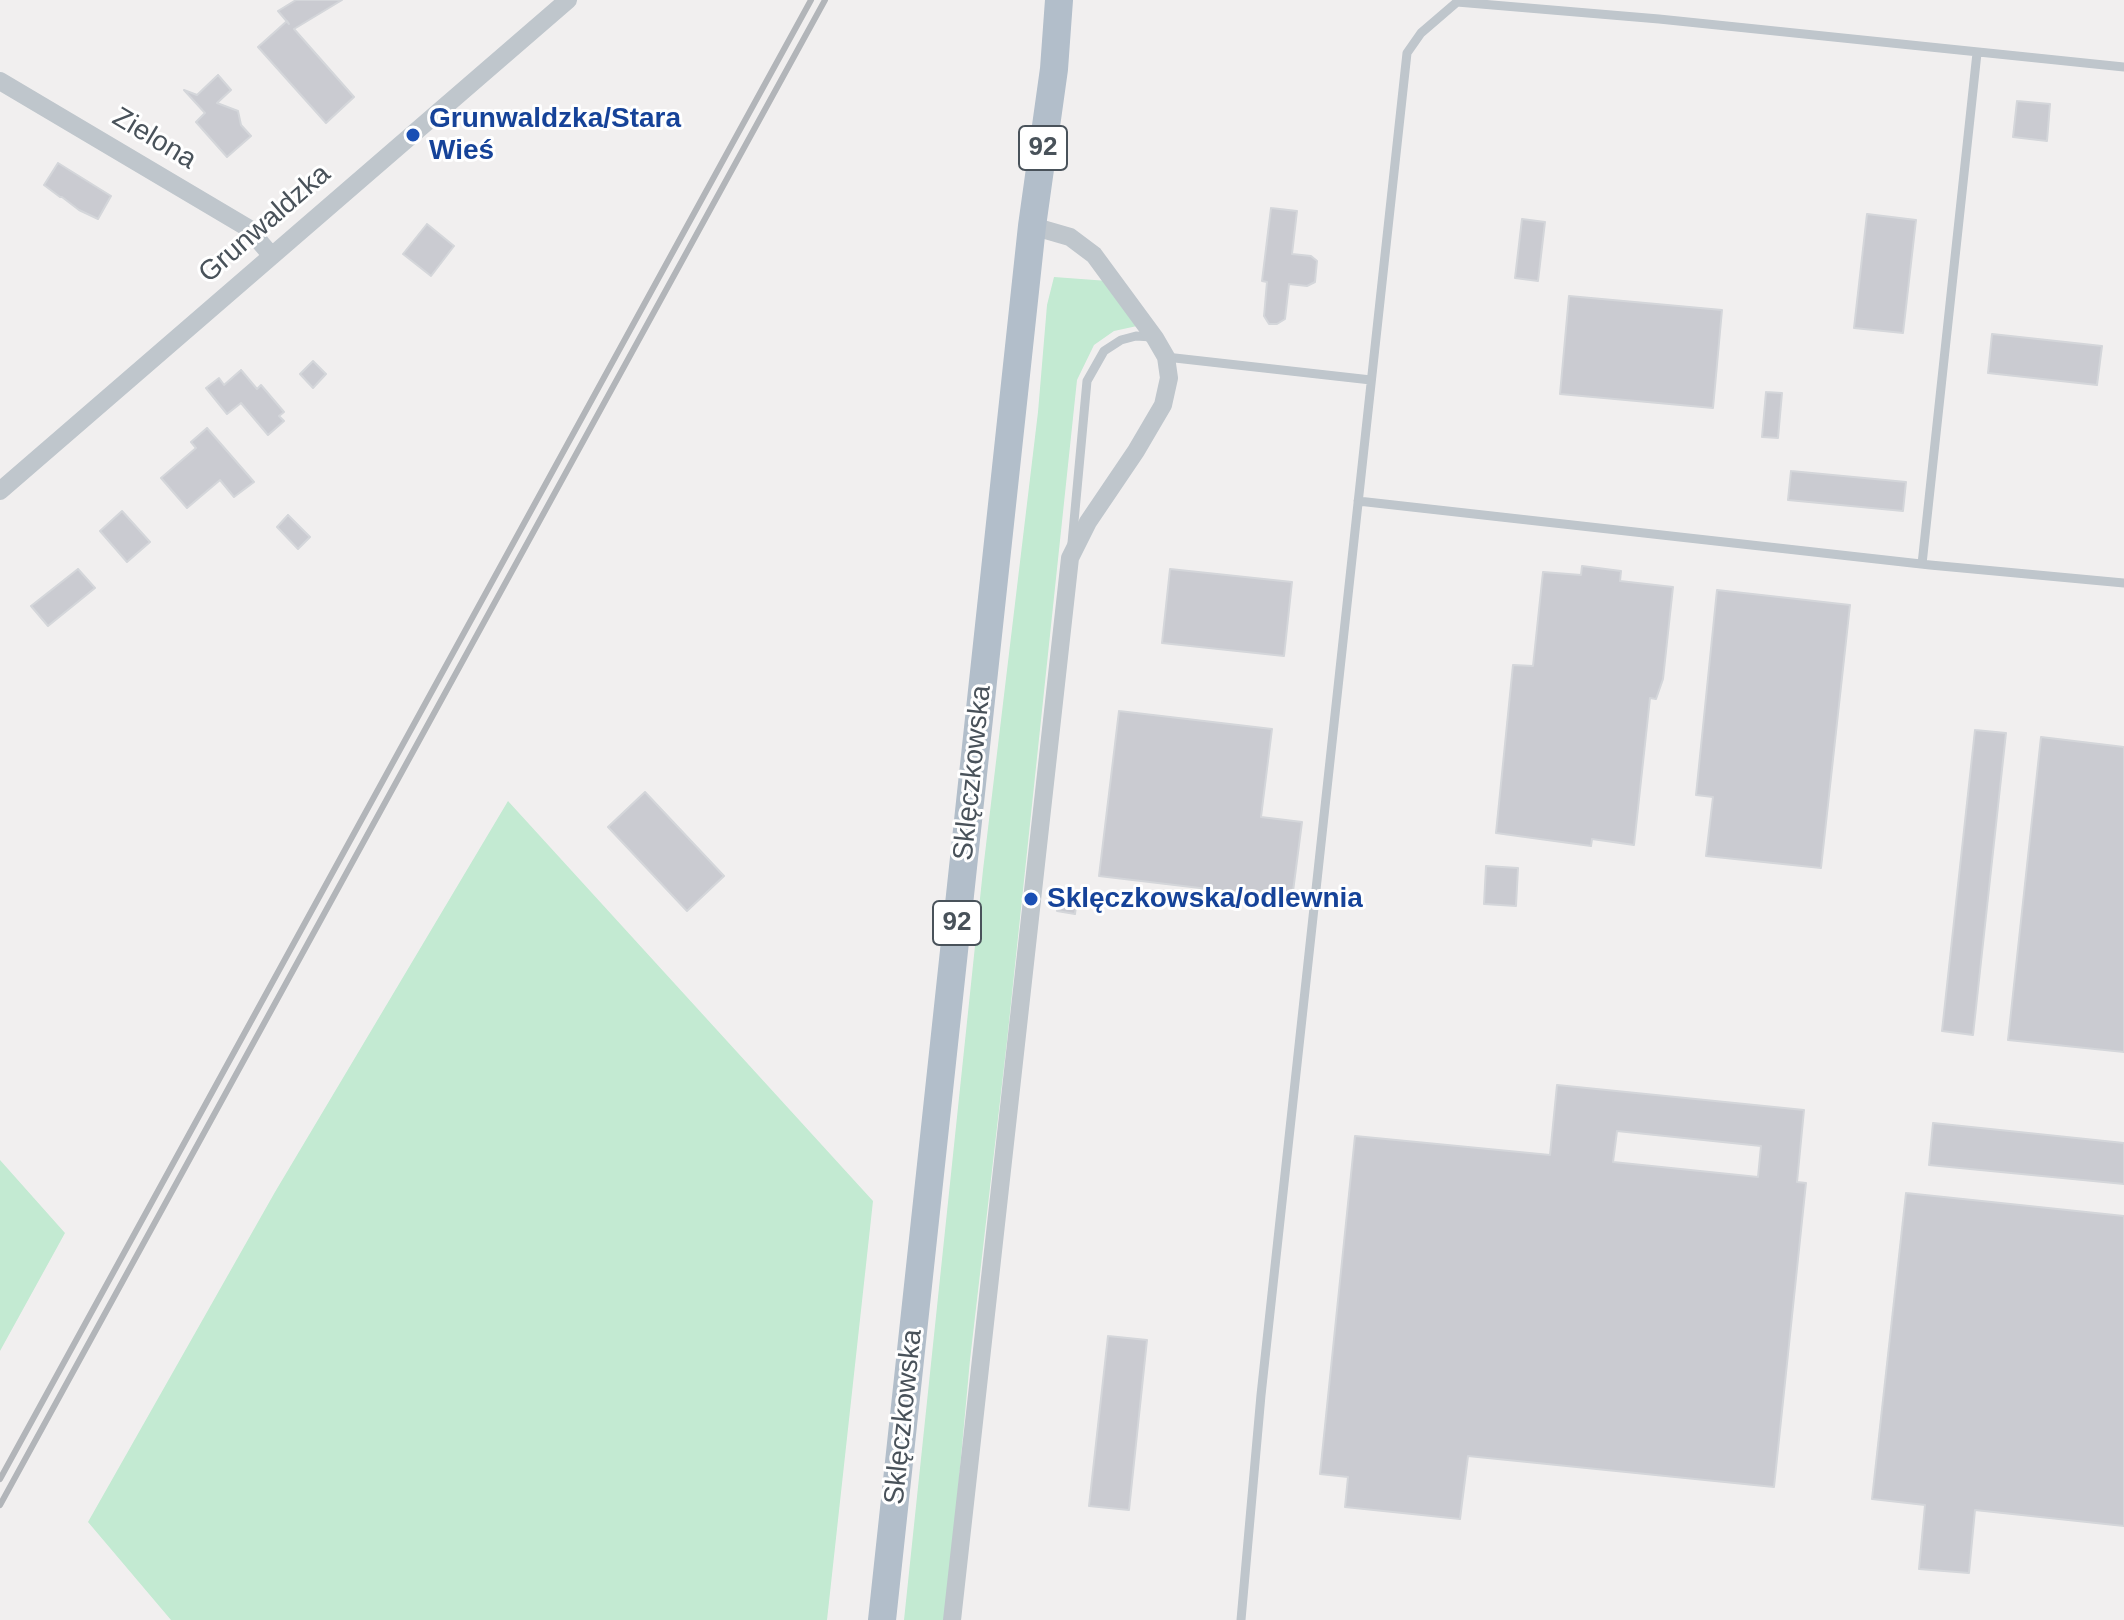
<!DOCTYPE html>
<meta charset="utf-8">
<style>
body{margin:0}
canvas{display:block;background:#f1efef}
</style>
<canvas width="2124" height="1620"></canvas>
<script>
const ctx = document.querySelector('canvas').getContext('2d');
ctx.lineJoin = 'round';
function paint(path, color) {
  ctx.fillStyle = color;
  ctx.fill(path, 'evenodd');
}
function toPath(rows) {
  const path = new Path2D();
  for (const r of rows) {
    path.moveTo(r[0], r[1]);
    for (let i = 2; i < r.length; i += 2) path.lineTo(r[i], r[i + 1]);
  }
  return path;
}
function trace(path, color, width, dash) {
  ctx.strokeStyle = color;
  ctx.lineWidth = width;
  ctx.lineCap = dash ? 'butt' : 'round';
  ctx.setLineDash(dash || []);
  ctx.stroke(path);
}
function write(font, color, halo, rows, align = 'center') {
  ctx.font = font + ' Helvetica,sans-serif';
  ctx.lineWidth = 6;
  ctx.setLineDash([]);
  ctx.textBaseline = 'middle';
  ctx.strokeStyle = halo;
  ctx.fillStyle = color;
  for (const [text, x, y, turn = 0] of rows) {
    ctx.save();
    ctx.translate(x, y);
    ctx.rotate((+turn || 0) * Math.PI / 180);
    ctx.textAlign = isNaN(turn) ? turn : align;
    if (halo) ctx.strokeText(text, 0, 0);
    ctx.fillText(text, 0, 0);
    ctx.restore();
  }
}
const green = toPath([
 [1054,277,1108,281,1137,326,1114,331,1094,345,1077,380,1007,1041,970,1360,946,1620,904,1620,983,870,1038,412,1047,305],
 [508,801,873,1201,827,1620,171,1620,88,1522,275,1192],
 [0,1160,65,1233,0,1351]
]);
const building = toPath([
 [296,0,342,0,294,29,354,97,326,123,258,47,287,21,289,24,278,11,296,0],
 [218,75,231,90,217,103,238,111,241,125,251,136,227,157,196,122,205,113,184,90,197,95,218,75],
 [2017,101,2050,104,2047,141,2013,137,2017,101],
 [58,163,111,196,98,219,79,210,62,197,60,197,44,185,58,163],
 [1271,208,1297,211,1292,254,1311,256,1317,261,1315,282,1307,286,1289,284,1285,319,1277,324,1269,324,1264,316,1267,282,1262,281,1271,208],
 [1867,214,1916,220,1903,333,1854,328,1867,214],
 [1522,219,1545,222,1538,281,1515,278,1522,219],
 [427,224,454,246,431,276,403,254,427,224],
 [1569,296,1722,310,1713,408,1560,394,1569,296],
 [1992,334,2102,346,2097,385,1988,373,1992,334],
 [313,361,326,374,313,388,300,374,313,361],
 [241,370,257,389,261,385,284,412,279,416,284,421,268,435,241,403,227,414,206,388,219,378,224,385,241,370],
 [1766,392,1782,393,1778,438,1762,437,1766,392],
 [207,428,254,482,234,497,220,480,187,508,161,478,196,448,191,442,207,428],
 [1791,471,1906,482,1903,511,1788,500,1791,471],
 [122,511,150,542,127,562,100,531,122,511],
 [288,515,310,537,298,549,277,527,288,515],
 [1582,566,1621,571,1620,581,1673,587,1663,679,1656,699,1650,698,1634,845,1592,839,1591,846,1496,833,1513,665,1533,666,1543,572,1581,575,1582,566],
 [78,569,95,588,48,626,31,606,78,569],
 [1170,569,1292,582,1284,656,1162,643,1170,569],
 [1717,590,1850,605,1821,868,1706,856,1713,797,1696,795,1717,590],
 [1119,711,1272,729,1261,817,1302,822,1292,899,1099,876,1119,711],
 [1975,730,2006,733,1973,1035,1942,1031,1975,730],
 [2041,737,2124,747,2124,1052,2008,1040,2041,737],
 [645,792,724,876,687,911,608,827,645,792],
 [1486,866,1518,868,1516,906,1484,904,1486,866],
 [1061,889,1078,892,1075,914,1057,911,1061,889],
 [1557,1085,1804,1110,1797,1182,1806,1183,1774,1487,1468,1456,1460,1519,1345,1507,1348,1477,1320,1474,1355,1136,1550,1155,1557,1085],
 [1617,1131,1761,1146,1758,1177,1613,1162,1617,1131],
 [1933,1123,2124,1143,2124,1184,1929,1165,1933,1123],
 [1906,1193,2124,1216,2124,1526,1975,1510,1969,1573,1919,1569,1925,1505,1872,1499,1906,1193],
 [1108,1336,1147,1340,1129,1510,1089,1506,1108,1336]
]);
const service = toPath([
 [1166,357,1371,380],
 [1358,501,1930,565,2124,583],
 [1072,543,1087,381,1104,351,1121,340,1136,336,1152,337],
 [1922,564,1977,53],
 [1241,1620,1261,1395,1407,53,1421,33,1457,2,1659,19,2124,67]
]);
const minor = toPath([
 [0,81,248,228,271,255],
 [0,491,568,0],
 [952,1620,1070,558,1088,522,1136,451,1163,405,1169,378,1166,357,1155,338,1094,255,1070,237,1032,226]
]);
const primary = toPath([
 [882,1620,1032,226,1054,69,1059,0]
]);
const rail = toPath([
 [0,1479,811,0],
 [0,1505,825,0]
]);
const markers = [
 [413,135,8,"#1a4fb4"],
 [1031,899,8,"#1a4fb4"]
];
const shields = [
 [1043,148,48],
 [957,923,48]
];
const shieldNames = [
 ["92",1043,148],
 ["92",957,923]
];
const transitNames = [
 ["Grunwaldzka/Stara",429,119],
 ["Wieś",429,151],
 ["Sklęczkowska/odlewnia",1047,899]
];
const streetNames = [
 ["Zielona",154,139,31],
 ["Grunwaldzka",265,224,-41],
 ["Sklęczkowska",973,773,-84],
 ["Sklęczkowska",904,1417,-84]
];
paint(green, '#c3ead2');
paint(building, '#cacbd1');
trace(building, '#d4d6da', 2);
trace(service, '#bfc6cc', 9);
trace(minor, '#bfc6cc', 18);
trace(primary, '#b2beca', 28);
trace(rail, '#b2b5b9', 6);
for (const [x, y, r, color] of markers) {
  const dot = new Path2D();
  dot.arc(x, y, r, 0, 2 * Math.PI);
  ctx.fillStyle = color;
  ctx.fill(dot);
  trace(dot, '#fff', 3);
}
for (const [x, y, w] of shields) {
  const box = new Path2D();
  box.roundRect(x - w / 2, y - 22, w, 44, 6);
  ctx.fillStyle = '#fff';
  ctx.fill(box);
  trace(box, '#49525a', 2);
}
write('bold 26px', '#49525a', null, shieldNames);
write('bold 28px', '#164399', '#fff', transitNames, 'left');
write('28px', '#49525a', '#fff', streetNames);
</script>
